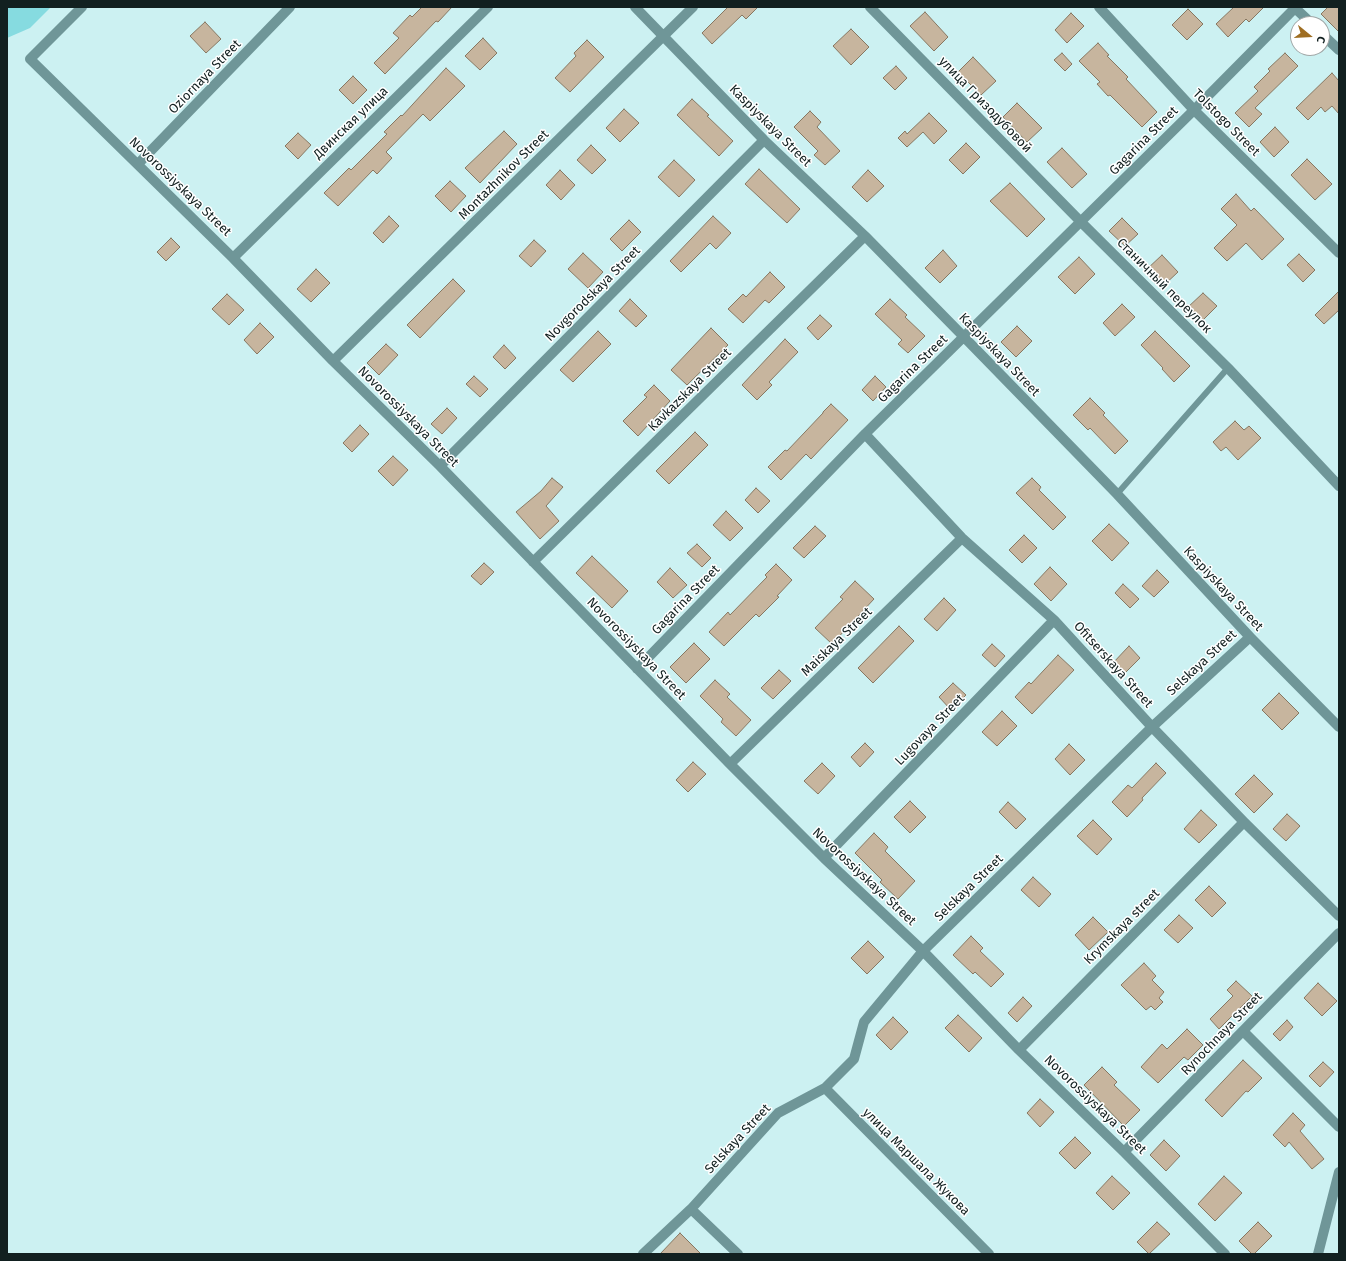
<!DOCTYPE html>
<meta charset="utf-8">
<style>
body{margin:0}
#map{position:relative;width:1346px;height:1261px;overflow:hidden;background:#ccf1f2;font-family:"Fira Sans",sans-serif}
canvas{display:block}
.frame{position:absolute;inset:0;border:8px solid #122020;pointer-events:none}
.north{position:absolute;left:1290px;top:16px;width:40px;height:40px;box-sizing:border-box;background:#fff;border:1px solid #a0a6a6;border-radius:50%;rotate:108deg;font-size:11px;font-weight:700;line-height:16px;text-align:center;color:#122020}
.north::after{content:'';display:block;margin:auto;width:14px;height:18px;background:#9f6e22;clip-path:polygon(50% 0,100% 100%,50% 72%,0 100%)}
</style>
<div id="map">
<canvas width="1346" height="1261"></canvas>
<div class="frame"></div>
<div class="north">С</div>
</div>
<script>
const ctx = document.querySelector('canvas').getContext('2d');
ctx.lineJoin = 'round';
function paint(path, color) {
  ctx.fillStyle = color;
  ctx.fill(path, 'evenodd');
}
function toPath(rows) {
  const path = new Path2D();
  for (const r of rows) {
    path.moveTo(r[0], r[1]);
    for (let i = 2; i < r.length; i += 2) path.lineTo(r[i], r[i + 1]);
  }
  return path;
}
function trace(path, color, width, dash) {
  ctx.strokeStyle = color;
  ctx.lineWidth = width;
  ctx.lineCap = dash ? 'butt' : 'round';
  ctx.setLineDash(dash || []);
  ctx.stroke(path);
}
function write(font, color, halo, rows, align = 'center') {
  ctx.font = font + ' "Fira Sans",sans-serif';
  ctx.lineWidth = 3;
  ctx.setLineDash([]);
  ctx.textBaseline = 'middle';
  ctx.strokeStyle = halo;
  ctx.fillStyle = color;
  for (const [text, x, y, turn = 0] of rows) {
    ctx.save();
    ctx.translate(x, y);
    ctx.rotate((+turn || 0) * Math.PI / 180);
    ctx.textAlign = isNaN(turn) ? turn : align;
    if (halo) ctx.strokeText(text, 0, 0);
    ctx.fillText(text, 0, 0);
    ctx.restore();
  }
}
const green = toPath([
 [7,7,51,7,30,28,7,38]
]);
const building = toPath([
 [422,7,452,7,438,22,436,21,385,74,374,63,399,38,393,33,410,15,412,17,422,7],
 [728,7,758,7,746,19,742,15,712,44,702,33,728,7],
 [1234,7,1264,7,1249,22,1246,19,1228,37,1216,24,1234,7],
 [1328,7,1339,7,1339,32,1321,14,1328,7],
 [1188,9,1203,24,1187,40,1172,25,1188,9],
 [925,12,948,37,934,51,910,26,925,12],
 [1071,13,1084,26,1067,43,1055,30,1071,13],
 [205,22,221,39,206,53,190,36,205,22],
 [851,29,869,47,851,65,833,46,851,29],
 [483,38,497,53,480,70,465,56,483,38],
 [587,40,604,57,570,92,555,78,576,56,574,53,587,40],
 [1098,43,1109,55,1107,56,1128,77,1126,79,1157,112,1142,127,1110,95,1108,96,1097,84,1100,82,1079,61,1098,43],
 [1062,53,1072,64,1065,71,1054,60,1062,53],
 [1285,53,1298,66,1255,108,1262,114,1249,127,1235,113,1258,91,1254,87,1270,71,1268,69,1285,53],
 [973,57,996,81,981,95,958,72,973,57],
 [896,66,907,78,895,90,883,78,896,66],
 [446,68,465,86,430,121,423,114,386,152,392,158,377,174,373,170,338,206,324,193,349,168,351,170,387,134,384,132,401,115,402,116,446,68],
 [1332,73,1339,81,1339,114,1332,106,1325,112,1321,107,1308,120,1296,108,1332,73],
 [353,76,367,90,353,104,339,90,353,76],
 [692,99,709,115,707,116,733,141,719,156,677,115,692,99],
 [1017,103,1042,128,1027,142,1003,117,1017,103],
 [624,109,639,123,620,142,606,128,624,109],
 [810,111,821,122,817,127,840,151,825,165,814,155,818,151,794,127,810,111],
 [929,113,947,131,934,144,923,132,907,147,898,138,905,131,907,134,929,113],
 [1275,127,1289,142,1274,157,1260,142,1275,127],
 [504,131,517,144,480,183,465,168,504,131],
 [298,133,311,145,298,159,285,146,298,133],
 [966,143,980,157,963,174,949,160,966,143],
 [591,145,606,160,592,174,577,160,591,145],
 [1062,148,1087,174,1072,188,1047,162,1062,148],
 [1307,159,1332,184,1315,200,1291,175,1307,159],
 [674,160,695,180,679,197,658,177,674,160],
 [759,169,800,209,787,223,745,184,759,169],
 [560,170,575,185,561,200,546,185,560,170],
 [868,170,884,186,867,202,852,187,868,170],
 [450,181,466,196,451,212,435,196,450,181],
 [1010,183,1045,219,1027,237,990,201,1010,183],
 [1236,194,1251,211,1254,208,1284,239,1262,260,1246,243,1227,261,1214,248,1237,225,1221,209,1236,194],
 [389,216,399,226,383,243,373,233,389,216],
 [713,216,731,233,716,249,710,243,681,272,670,261,713,216],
 [1122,218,1138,234,1125,246,1109,231,1122,218],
 [629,220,641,232,622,251,610,239,629,220],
 [171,238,180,247,166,261,157,252,171,238],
 [534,240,546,251,531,267,519,256,534,240],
 [943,250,957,266,940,283,925,268,943,250],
 [583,253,603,272,588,288,568,269,583,253],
 [1299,254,1315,270,1303,282,1287,265,1299,254],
 [1162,255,1178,272,1162,287,1146,270,1162,255],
 [1079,257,1095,274,1075,294,1058,277,1079,257],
 [316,269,330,283,311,302,297,289,316,269],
 [770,272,785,287,769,303,765,300,743,323,728,309,743,294,746,297,770,272],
 [453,279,465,291,420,338,407,325,453,279],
 [1339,291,1339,310,1324,324,1315,315,1339,291],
 [1203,293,1217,306,1201,322,1187,308,1203,293],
 [227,294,244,310,229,325,212,309,227,294],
 [630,299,647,316,636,327,619,311,630,299],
 [890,299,907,315,905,317,925,336,908,353,898,344,902,340,875,314,890,299],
 [1122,304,1135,317,1115,336,1103,323,1122,304],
 [820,315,832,326,818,340,807,328,820,315],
 [260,323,274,337,257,354,244,340,260,323],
 [1017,326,1032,341,1016,357,1001,342,1017,326],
 [711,328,728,345,687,385,671,370,711,328],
 [598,331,611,344,573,382,560,370,598,331],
 [1155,331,1190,366,1174,382,1162,369,1163,368,1141,345,1155,331],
 [785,339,798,352,769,382,772,385,757,400,742,385,785,339],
 [386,344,398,355,379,375,367,363,386,344],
 [504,345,516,358,505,369,493,357,504,345],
 [474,376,488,389,480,397,466,384,474,376],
 [875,376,886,387,873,401,862,390,875,376],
 [654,385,670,401,638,436,623,421,647,397,644,395,654,385],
 [1090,398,1105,413,1103,415,1128,441,1115,454,1090,428,1088,430,1073,415,1090,398],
 [831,404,848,420,811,459,806,454,781,480,768,467,785,450,787,451,823,413,823,412,831,404],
 [447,408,457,418,442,434,431,424,447,408],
 [1235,421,1244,430,1249,426,1261,438,1238,460,1226,447,1221,451,1213,442,1235,421],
 [360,425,369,434,352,452,343,443,360,425],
 [695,432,708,445,669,484,656,471,695,432],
 [393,456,408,470,393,486,378,471,393,456],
 [552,478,563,487,546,506,559,521,540,539,516,512,541,491,552,478],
 [1032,478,1041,487,1039,490,1066,517,1053,530,1016,493,1032,478],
 [756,488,770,501,758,513,745,500,756,488],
 [726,511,743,528,730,541,713,525,726,511],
 [1109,524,1129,543,1112,561,1092,541,1109,524],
 [815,526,826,536,804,558,793,548,815,526],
 [1024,535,1037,548,1022,563,1009,550,1024,535],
 [697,544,711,558,702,567,687,553,697,544],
 [592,556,628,591,612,608,576,573,592,556],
 [484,563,494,572,481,585,471,576,484,563],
 [776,564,792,580,777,596,779,597,759,617,756,614,724,646,709,632,728,612,730,615,767,577,765,575,776,564],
 [1050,567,1067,584,1051,601,1034,584,1050,567],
 [670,568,687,585,673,598,657,582,670,568],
 [1157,570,1169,582,1154,597,1142,586,1157,570],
 [855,581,874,599,832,644,815,628,843,599,840,597,855,581],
 [1123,584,1139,599,1130,608,1115,593,1123,584],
 [944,598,956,610,937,631,924,619,944,598],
 [899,626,914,641,873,683,858,668,899,626],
 [694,643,710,659,686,683,670,667,694,643],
 [992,644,1005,656,995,667,982,655,992,644],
 [1129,646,1140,658,1123,675,1112,664,1129,646],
 [1058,655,1074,670,1032,714,1015,697,1029,682,1031,684,1058,655],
 [779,670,791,681,773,699,761,688,779,670],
 [715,680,730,694,727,697,751,720,736,736,721,722,723,719,700,696,715,680],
 [953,683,966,695,951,710,939,697,953,683],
 [1279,693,1299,713,1282,730,1262,710,1279,693],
 [1002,711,1017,726,997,746,982,732,1002,711],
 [865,743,874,752,860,767,851,757,865,743],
 [1069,744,1085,760,1070,775,1055,759,1069,744],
 [693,762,706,774,688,792,676,780,693,762],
 [822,763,835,776,818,794,804,781,822,763],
 [1156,763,1166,773,1142,798,1143,800,1127,817,1112,802,1128,785,1132,788,1156,763],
 [1254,775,1273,794,1254,813,1235,794,1254,775],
 [910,801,926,817,910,833,894,817,910,801],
 [1008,802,1026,819,1016,829,999,812,1008,802],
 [1201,810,1217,825,1199,843,1184,829,1201,810],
 [1287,814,1300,826,1286,841,1273,829,1287,814],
 [1093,820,1112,839,1097,855,1077,836,1093,820],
 [874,833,888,847,885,851,915,881,898,899,880,882,882,880,855,853,874,833],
 [1033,877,1051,894,1039,907,1021,890,1033,877],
 [1209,886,1226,903,1212,917,1195,900,1209,886],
 [1179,915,1193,928,1178,943,1164,930,1179,915],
 [1093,917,1108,932,1089,950,1075,935,1093,917],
 [971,936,983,948,980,951,1004,974,991,987,975,972,973,974,953,955,971,936],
 [868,941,884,957,867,974,851,958,868,941],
 [1144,963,1156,976,1152,980,1164,992,1159,998,1163,1002,1155,1010,1151,1006,1146,1010,1121,985,1144,963],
 [1236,981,1252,996,1219,1029,1210,1019,1233,996,1227,990,1236,981],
 [1318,983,1337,1001,1322,1016,1304,998,1318,983],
 [1023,997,1032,1006,1017,1022,1008,1013,1023,997],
 [958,1015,982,1038,969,1052,945,1028,958,1015],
 [893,1017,908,1032,891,1050,876,1035,893,1017],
 [1287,1020,1293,1027,1280,1041,1273,1034,1287,1020],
 [1187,1029,1203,1045,1188,1060,1184,1057,1158,1083,1141,1067,1162,1044,1167,1049,1187,1029],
 [1243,1060,1262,1078,1248,1092,1246,1091,1222,1117,1205,1100,1243,1060],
 [1323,1062,1334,1072,1320,1087,1309,1076,1323,1062],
 [1102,1067,1117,1082,1114,1085,1140,1110,1124,1126,1084,1085,1102,1067],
 [1040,1099,1054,1112,1040,1127,1027,1113,1040,1099],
 [1293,1113,1305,1125,1300,1131,1324,1159,1312,1169,1289,1142,1285,1147,1273,1135,1293,1113],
 [1075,1137,1091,1153,1075,1169,1059,1153,1075,1137],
 [1164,1140,1180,1156,1166,1171,1150,1155,1164,1140],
 [1112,1176,1130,1193,1113,1210,1096,1193,1112,1176],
 [1224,1176,1242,1193,1215,1221,1198,1204,1224,1176],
 [1157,1222,1170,1234,1149,1254,1137,1242,1157,1222],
 [1258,1222,1272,1236,1254,1254,1252,1254,1239,1241,1258,1222],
 [680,1233,701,1254,660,1254,680,1233]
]);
const lane = toPath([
 [1117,494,1228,368]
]);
const street = toPath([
 [82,7,30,59,233,258,333,361,440,466,730,764,824,858,923,951,1019,1050,1124,1152,1225,1254],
 [635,7,764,140,865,236,964,337,1117,494,1250,637,1339,727],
 [870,7,1081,222,1228,368,1339,486],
 [1099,7,1194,110,1339,253],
 [1295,8,1312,24],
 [1322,34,1339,50],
 [138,164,290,7],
 [233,258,488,7],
 [333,361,693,7],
 [865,434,962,538,1054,620,1152,727,1244,822,1339,916],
 [440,466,764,140],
 [533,562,865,236],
 [637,669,865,434,1194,110,1296,7],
 [730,764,962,538],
 [824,858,1054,620],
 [1243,1031,1339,1127],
 [1019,1050,1244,822],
 [825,1088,989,1254],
 [1124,1152,1339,933],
 [691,1209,738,1254],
 [643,1254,691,1209,778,1113,825,1088,854,1059,864,1022,923,951,1152,727,1250,637],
 [1318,1254,1339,1172]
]);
const streetNames = [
 ["Oziornaya Street",205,77,-46],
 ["улица Гризодубовой",985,105,46],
 ["Двинская улица",351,123,-44],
 ["Tolstogo Street",1226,123,45],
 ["Kaspiyskaya Street",770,126,45],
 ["Gagarina Street",1144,141,-45],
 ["Montazhnikov Street",504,175,-45],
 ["Novorossiyskaya Street",180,187,44],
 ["Станичный переулок",1164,286,45],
 ["Novgorodskaya Street",593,294,-45],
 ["Kaspiyskaya Street",999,355,46],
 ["Gagarina Street",913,369,-44],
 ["Kavkazskaya Street",690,390,-45],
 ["Novorossiyskaya Street",408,417,45],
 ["Kaspiyskaya Street",1223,589,47],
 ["Gagarina Street",686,600,-46],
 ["Maiskaya Street",837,642,-44],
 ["Novorossiyskaya Street",636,649,46],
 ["Selskaya Street",1202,663,-43],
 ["Ofitserskaya Street",1113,665,48],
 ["Lugovaya Street",930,730,-46],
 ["Novorossiyskaya Street",864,877,43],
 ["Selskaya Street",969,888,-44],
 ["Krymskaya street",1122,927,-45],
 ["Rynochnaya Street",1222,1034,-46],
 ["Novorossiyskaya Street",1095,1105,44],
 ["Selskaya Street",738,1139,-47],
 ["улица Маршала Жукова",916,1162,45]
];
paint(green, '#86dbe0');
paint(building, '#c7b59e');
trace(building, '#877761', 1);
trace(lane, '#6f9698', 6);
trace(street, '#6f9698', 10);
write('13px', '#122020', '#fff', streetNames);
</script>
